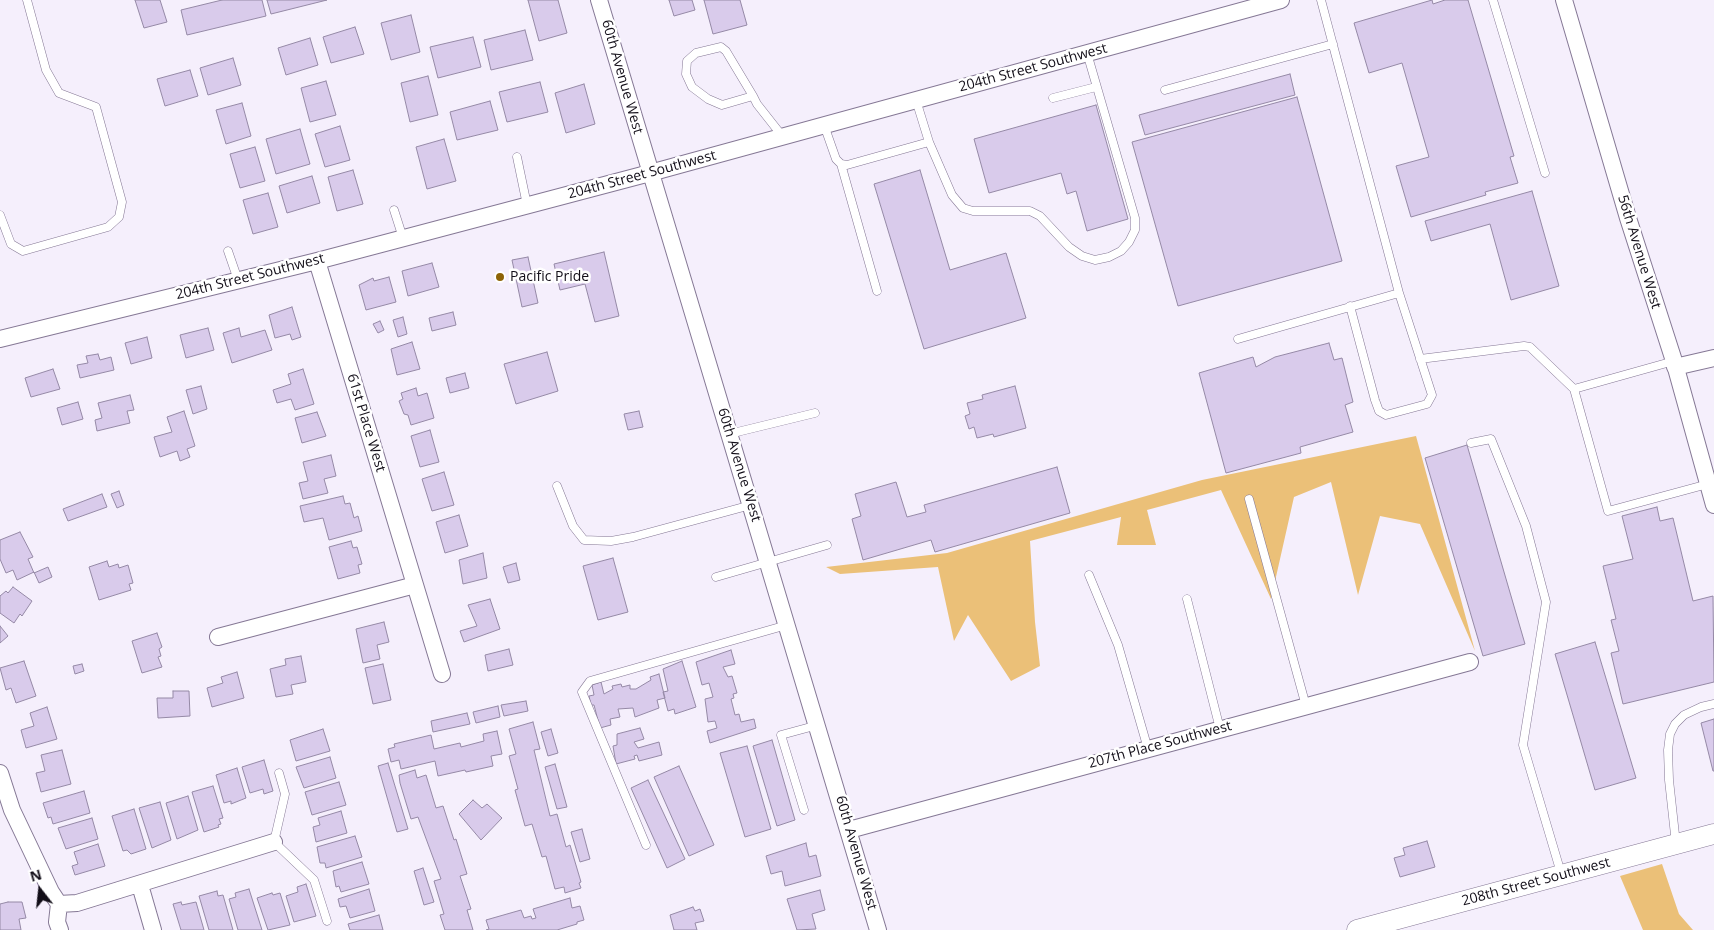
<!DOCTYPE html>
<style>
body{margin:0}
#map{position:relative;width:1714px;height:930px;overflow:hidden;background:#f5effc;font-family:"Open Sans",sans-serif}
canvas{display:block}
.north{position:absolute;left:15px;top:865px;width:50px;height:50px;-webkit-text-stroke:4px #fff;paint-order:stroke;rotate:344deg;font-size:14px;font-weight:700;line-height:20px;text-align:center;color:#120e18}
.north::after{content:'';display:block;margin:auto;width:18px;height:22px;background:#120e18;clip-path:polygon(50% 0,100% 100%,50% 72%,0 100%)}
</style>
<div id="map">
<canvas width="1714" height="930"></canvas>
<div class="north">N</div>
</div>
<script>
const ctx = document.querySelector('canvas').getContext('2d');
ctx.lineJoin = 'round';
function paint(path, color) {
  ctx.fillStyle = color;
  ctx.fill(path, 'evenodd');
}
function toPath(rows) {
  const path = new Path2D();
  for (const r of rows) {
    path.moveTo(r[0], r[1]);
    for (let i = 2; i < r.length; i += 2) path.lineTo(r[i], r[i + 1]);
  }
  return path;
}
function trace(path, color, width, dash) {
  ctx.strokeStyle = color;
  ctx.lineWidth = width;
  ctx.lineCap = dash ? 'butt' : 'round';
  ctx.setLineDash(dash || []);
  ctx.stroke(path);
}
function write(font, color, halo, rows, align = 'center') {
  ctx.font = font + ' "Open Sans",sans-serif';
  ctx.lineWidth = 5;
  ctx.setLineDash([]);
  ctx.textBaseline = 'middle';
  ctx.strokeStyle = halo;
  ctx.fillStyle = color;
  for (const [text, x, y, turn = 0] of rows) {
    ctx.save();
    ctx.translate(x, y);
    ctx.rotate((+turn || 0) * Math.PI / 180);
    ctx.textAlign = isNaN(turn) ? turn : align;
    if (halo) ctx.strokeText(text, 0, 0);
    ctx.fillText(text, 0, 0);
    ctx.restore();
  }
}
const green = toPath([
 [1416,436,1475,651,1420,524,1380,516,1358,595,1331,482,1294,497,1271,599,1221,490,1147,510,1156,545,1117,545,1121,517,1030,541,1035,622,1040,666,1011,681,968,615,954,641,938,567,840,574,826,567,947,553,1202,480],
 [1662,864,1679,914,1693,930,1643,930,1620,876]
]);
const building = toPath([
 [135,0,160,0,167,22,144,28,135,0],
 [222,0,262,0,266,16,187,35,181,10,222,0],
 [267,0,327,0,271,14,267,0],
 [528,0,558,0,567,33,539,41,528,0],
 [669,0,692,0,695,10,674,16,669,0],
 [704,0,740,0,747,25,713,34,704,0],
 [1432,0,1433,4,1445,0,1468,0,1514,156,1510,157,1518,183,1485,192,1486,195,1411,217,1396,166,1429,157,1402,63,1369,73,1354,23,1432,0],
 [411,15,420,52,391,60,381,23,411,15],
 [355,27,364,54,331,63,323,37,355,27],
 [525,30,533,60,491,70,484,40,525,30],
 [473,37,481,67,438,78,430,47,473,37],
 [310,38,318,65,286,75,278,48,310,38],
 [233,58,241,85,208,95,200,68,233,58],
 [190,70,198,96,165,106,157,79,190,70],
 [1290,74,1295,95,1145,135,1139,115,1290,74],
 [428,76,438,115,410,122,401,83,428,76],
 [326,81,336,115,310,122,301,88,326,81],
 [540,82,548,112,507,122,499,92,540,82],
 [584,84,595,124,566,133,555,93,584,84],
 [1297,97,1342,261,1178,306,1132,142,1297,97],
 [490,101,498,130,457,140,450,112,490,101],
 [242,103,251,136,226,144,216,110,242,103],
 [1096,105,1128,219,1087,231,1076,191,1067,194,1061,173,989,193,974,139,1096,105],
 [340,126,350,160,325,167,315,134,340,126],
 [300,129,310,164,276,174,266,139,300,129],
 [444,139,456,181,427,189,416,147,444,139],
 [255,147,265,181,240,188,230,154,255,147],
 [353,170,363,204,337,211,328,177,353,170],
 [920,170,950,270,1006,253,1026,318,924,349,874,184,920,170],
 [312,176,320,203,287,213,279,186,312,176],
 [1532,191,1559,286,1511,300,1490,224,1431,241,1425,221,1532,191],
 [268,193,278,227,253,234,243,200,268,193],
 [604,252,619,316,595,322,585,284,560,290,554,264,604,252],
 [528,257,538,303,522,307,512,260,528,257],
 [432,263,439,287,408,296,402,271,432,263],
 [389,277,396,302,366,310,359,285,373,278,374,281,389,277],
 [292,307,301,337,292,340,290,334,275,338,269,315,292,307],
 [453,312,456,325,432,331,429,318,453,312],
 [403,317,407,334,398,337,393,320,403,317],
 [380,321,384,330,378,333,373,324,380,321],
 [208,328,214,350,186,358,180,335,208,328],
 [239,328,241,337,265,330,272,350,232,363,223,333,239,328],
 [147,337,152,358,131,364,125,343,147,337],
 [412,342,420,369,397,375,391,349,412,342],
 [1329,343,1334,360,1342,358,1353,402,1345,405,1353,432,1300,447,1301,453,1226,473,1199,373,1253,357,1256,367,1275,357,1329,343],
 [547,352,558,391,516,404,504,364,547,352],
 [98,354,100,360,111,357,114,370,80,378,77,365,88,363,86,356,98,354],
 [53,369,60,389,31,397,25,378,53,369],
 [303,369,314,404,295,410,291,399,277,403,273,390,291,384,288,374,303,369],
 [465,373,469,388,450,393,446,378,465,373],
 [201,386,207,409,193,414,186,390,201,386],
 [1015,386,1026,428,994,437,993,434,977,438,974,427,969,429,965,416,970,414,967,403,983,399,982,395,1015,386],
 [416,388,418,396,427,393,434,418,411,425,408,415,404,414,399,401,403,399,401,393,416,388],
 [130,395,134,410,127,411,130,423,97,431,95,420,102,418,98,403,130,395],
 [78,402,83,419,62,425,57,408,78,402],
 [184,411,195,446,187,449,190,457,180,461,177,451,160,457,154,437,172,432,167,417,184,411],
 [639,411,643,427,628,430,624,414,639,411],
 [317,412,326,436,302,443,295,418,317,412],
 [430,430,439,462,420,467,411,436,430,430],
 [1467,445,1525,644,1483,656,1425,458,1467,445],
 [331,455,336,476,324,479,328,493,303,499,299,483,308,481,303,462,331,455],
 [1057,467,1070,513,935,552,931,540,863,560,852,519,861,516,855,494,896,482,907,517,926,512,924,505,1057,467],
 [444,472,454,505,432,511,422,479,444,472],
 [119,491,124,505,117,508,111,494,119,491],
 [102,494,107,507,68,521,63,509,102,494],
 [343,496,345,504,350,503,354,518,358,516,362,531,329,540,323,518,304,522,300,506,343,496],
 [1657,507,1660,521,1673,518,1693,601,1713,596,1714,682,1623,704,1611,653,1619,651,1611,620,1616,619,1603,566,1633,559,1622,516,1657,507],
 [459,515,468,546,445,553,436,522,459,515],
 [20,532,33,557,28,559,34,573,48,567,52,577,39,583,34,572,17,580,13,570,6,573,0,559,0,540,20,532],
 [351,541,353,548,357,547,362,564,358,565,360,573,338,579,329,547,351,541],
 [483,553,487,578,463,584,459,560,483,553],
 [613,558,628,612,598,620,583,566,613,558],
 [107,561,109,567,118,564,119,568,128,565,133,583,129,584,131,590,99,600,89,567,107,561],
 [516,563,520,580,508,583,503,567,516,563],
 [13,587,32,601,22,616,20,614,14,623,0,613,0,596,6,591,8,593,13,587],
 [490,599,500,629,464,642,460,631,477,626,468,605,490,599],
 [384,622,389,642,377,645,380,659,363,663,356,629,384,622],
 [0,626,8,636,0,643,0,626],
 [157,633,162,647,159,649,161,656,158,657,162,667,142,673,132,641,157,633],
 [1595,642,1636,778,1595,790,1555,654,1595,642],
 [509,649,513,665,488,671,485,655,509,649],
 [731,650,735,664,723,667,728,677,732,676,737,693,733,694,734,698,731,699,735,715,739,714,741,722,754,719,756,728,710,743,707,731,717,728,715,721,708,722,705,699,713,697,709,683,702,685,696,662,731,650],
 [301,656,306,682,291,685,293,694,276,697,270,669,286,665,285,659,301,656],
 [24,661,36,696,16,703,11,688,6,690,0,668,24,661],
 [682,661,696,707,675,714,674,709,668,711,663,692,668,691,663,669,682,661],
 [82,664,84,671,75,674,73,666,82,664],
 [383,664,391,700,373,704,365,668,383,664],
 [237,672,244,698,212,707,207,688,223,683,221,677,237,672],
 [659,674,665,698,657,700,659,708,635,717,633,708,618,709,620,717,610,719,611,725,600,728,594,705,591,705,589,696,594,695,592,685,601,682,604,694,613,689,612,686,621,684,622,687,630,685,630,689,636,689,651,680,650,677,659,674],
 [173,691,189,691,190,716,158,718,157,698,173,698,173,691],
 [526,701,528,711,504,716,501,705,526,701],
 [498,706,500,717,476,723,473,712,498,706],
 [47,707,57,739,26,748,21,730,34,726,30,713,47,707],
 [467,713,470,724,433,732,431,721,467,713],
 [1714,719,1714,771,1713,771,1701,723,1714,719],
 [533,722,540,749,534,750,550,816,557,814,566,847,570,845,581,882,579,883,581,888,565,893,564,887,555,889,546,856,542,857,532,824,525,826,515,790,518,789,509,756,516,754,509,729,533,722],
 [640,728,644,739,634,742,638,748,659,742,662,755,639,761,637,755,634,756,635,759,616,764,613,746,617,745,617,734,640,728],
 [323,729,330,751,296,761,290,740,323,729],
 [551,729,558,753,548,756,541,732,551,729],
 [497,731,502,754,491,756,493,766,466,772,465,770,438,776,435,761,401,769,399,760,391,762,388,749,395,747,394,744,431,735,434,749,460,743,461,747,484,741,483,734,497,731],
 [772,740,795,820,777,826,753,746,772,740],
 [747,746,771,829,745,837,720,753,747,746],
 [62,750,71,784,41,792,36,773,45,771,41,755,62,750],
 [330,757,336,778,304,788,296,767,330,757],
 [264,760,273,791,264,794,263,789,250,793,242,767,264,760],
 [388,763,408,829,397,832,378,766,388,763],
 [555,764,567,807,557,809,545,767,555,764],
 [679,766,714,845,689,856,654,777,679,766],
 [237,768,246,798,231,804,231,801,224,803,216,775,237,768],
 [415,770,417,778,426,775,436,808,443,806,454,840,456,839,467,874,460,876,471,909,467,910,473,930,445,930,440,915,444,914,434,881,441,879,418,817,411,819,400,783,399,775,415,770],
 [648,780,685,859,667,868,631,788,648,780],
 [339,782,346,805,312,815,305,792,339,782],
 [213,786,223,818,219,819,221,824,218,825,219,827,204,832,192,792,213,786],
 [84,791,90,813,53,824,51,817,48,818,43,803,84,791],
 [188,796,198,830,177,839,166,803,188,796],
 [473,800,482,808,487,804,502,818,481,840,459,814,473,800],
 [160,802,171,840,152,848,139,808,160,802],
 [134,809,146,849,131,854,127,850,123,851,112,816,134,809],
 [341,811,347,833,316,842,313,827,320,825,318,818,341,811],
 [92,818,98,839,66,849,58,828,92,818],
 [582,829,590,859,580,862,571,832,582,829],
 [355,836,362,857,326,868,325,863,320,863,317,847,355,836],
 [1427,841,1435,867,1400,877,1394,858,1405,855,1403,848,1427,841],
 [806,843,809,857,816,855,821,876,785,886,782,871,771,874,766,856,806,843],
 [98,844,105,866,75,875,72,866,78,864,74,852,98,844],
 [362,862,369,884,341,892,339,886,336,887,333,871,362,862],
 [423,868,434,902,424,905,414,871,423,868],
 [306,884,316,916,294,922,286,896,298,892,297,887,306,884],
 [249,889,262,930,238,930,229,899,236,897,235,893,249,889],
 [369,889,375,911,350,918,346,906,340,907,338,899,369,889],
 [820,890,825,910,812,914,816,929,797,930,787,899,820,890],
 [217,891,218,896,223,895,233,930,209,930,199,896,217,891],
 [272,893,273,895,280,893,290,925,268,930,257,898,272,893],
 [570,898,572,908,580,906,584,920,577,922,577,924,557,930,486,930,489,929,486,920,521,910,524,918,531,916,532,919,536,918,533,909,570,898],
 [8,902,22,902,26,918,19,919,21,930,0,930,0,904,8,902],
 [181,902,182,905,196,902,204,930,181,930,173,904,181,902],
 [693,907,695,911,700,909,704,921,695,923,697,930,674,930,670,915,693,907],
 [379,915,383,930,350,930,348,924,379,915]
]);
const service = toPath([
 [1493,0,1545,173],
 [1165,90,1333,44],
 [753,96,722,105,708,99,692,87,686,74,687,61,696,53,721,47,726,51,753,96,757,104,783,137],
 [1053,98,1096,87],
 [824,125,836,159,841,164,847,165,929,142,916,100],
 [929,142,952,195,963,208,973,211,1030,211,1040,216,1069,247,1082,256,1095,260,1109,257,1121,251,1129,242,1135,230,1135,218,1087,53],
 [517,157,527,205],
 [841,164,877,291],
 [394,210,403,238],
 [0,215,11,244,23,251,108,227,119,217,122,202,96,107,59,93,46,70,27,0],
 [228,251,238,280],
 [1350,306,1375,400,1379,411,1386,415,1427,404,1432,395,1399,293],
 [1238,339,1399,293,1321,0],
 [1420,359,1524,346,1530,347,1574,389],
 [1674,361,1574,389,1608,511,1708,484],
 [729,434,815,413],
 [1471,443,1491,439,1526,526,1546,602,1523,745,1561,873],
 [557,486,573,526,584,540,611,541,633,537,751,505],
 [1249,499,1306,706],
 [1089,575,1118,645,1148,749],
 [716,577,827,545],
 [1187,599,1220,729],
 [279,773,285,794,274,842,314,880,327,921],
 [804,810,781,735,818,725],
 [1676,844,1669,780,1668,750,1670,734,1675,724,1684,715,1701,707,1714,704],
 [646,845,582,692,590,681,787,625]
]);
const minor = toPath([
 [599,0,878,930],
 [1564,0,1628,218,1674,361,1714,505],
 [317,261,442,674],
 [0,339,317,261,650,173,1281,0],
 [1675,367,1714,358],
 [218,637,415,585],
 [0,773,12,810,51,892,59,904],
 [849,830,1470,662],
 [140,885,153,930],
 [59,904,77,903,274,842],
 [59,904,57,922,60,930]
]);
const tertiary = toPath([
 [1357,930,1714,834]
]);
const markers = [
 [500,277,5,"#8d6307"]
];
const streetNames = [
 ["204th Street Southwest",1033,68,-15],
 ["60th Avenue West",622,77,74],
 ["204th Street Southwest",642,175,-15],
 ["56th Avenue West",1639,252,73],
 ["204th Street Southwest",250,277,-14],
 ["61st Place West",366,423,73],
 ["60th Avenue West",739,465,73],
 ["207th Place Southwest",1160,745,-15],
 ["60th Avenue West",856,853,74],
 ["208th Street Southwest",1536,882,-15]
];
const poiNames = [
 ["Pacific Pride",510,277]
];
paint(green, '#ebc078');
paint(building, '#d9cbeb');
trace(building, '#9589a6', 1);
trace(service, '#857895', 9);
trace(minor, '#857895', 18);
trace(tertiary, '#857895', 21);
trace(service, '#fff', 8);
trace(minor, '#fff', 16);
trace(tertiary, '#fff', 20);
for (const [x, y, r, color] of markers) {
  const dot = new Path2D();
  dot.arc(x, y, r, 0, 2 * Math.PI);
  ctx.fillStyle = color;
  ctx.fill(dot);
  trace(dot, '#fff', 2);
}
write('14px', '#120e18', '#fff', streetNames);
write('14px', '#120e18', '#fff', poiNames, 'left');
</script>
